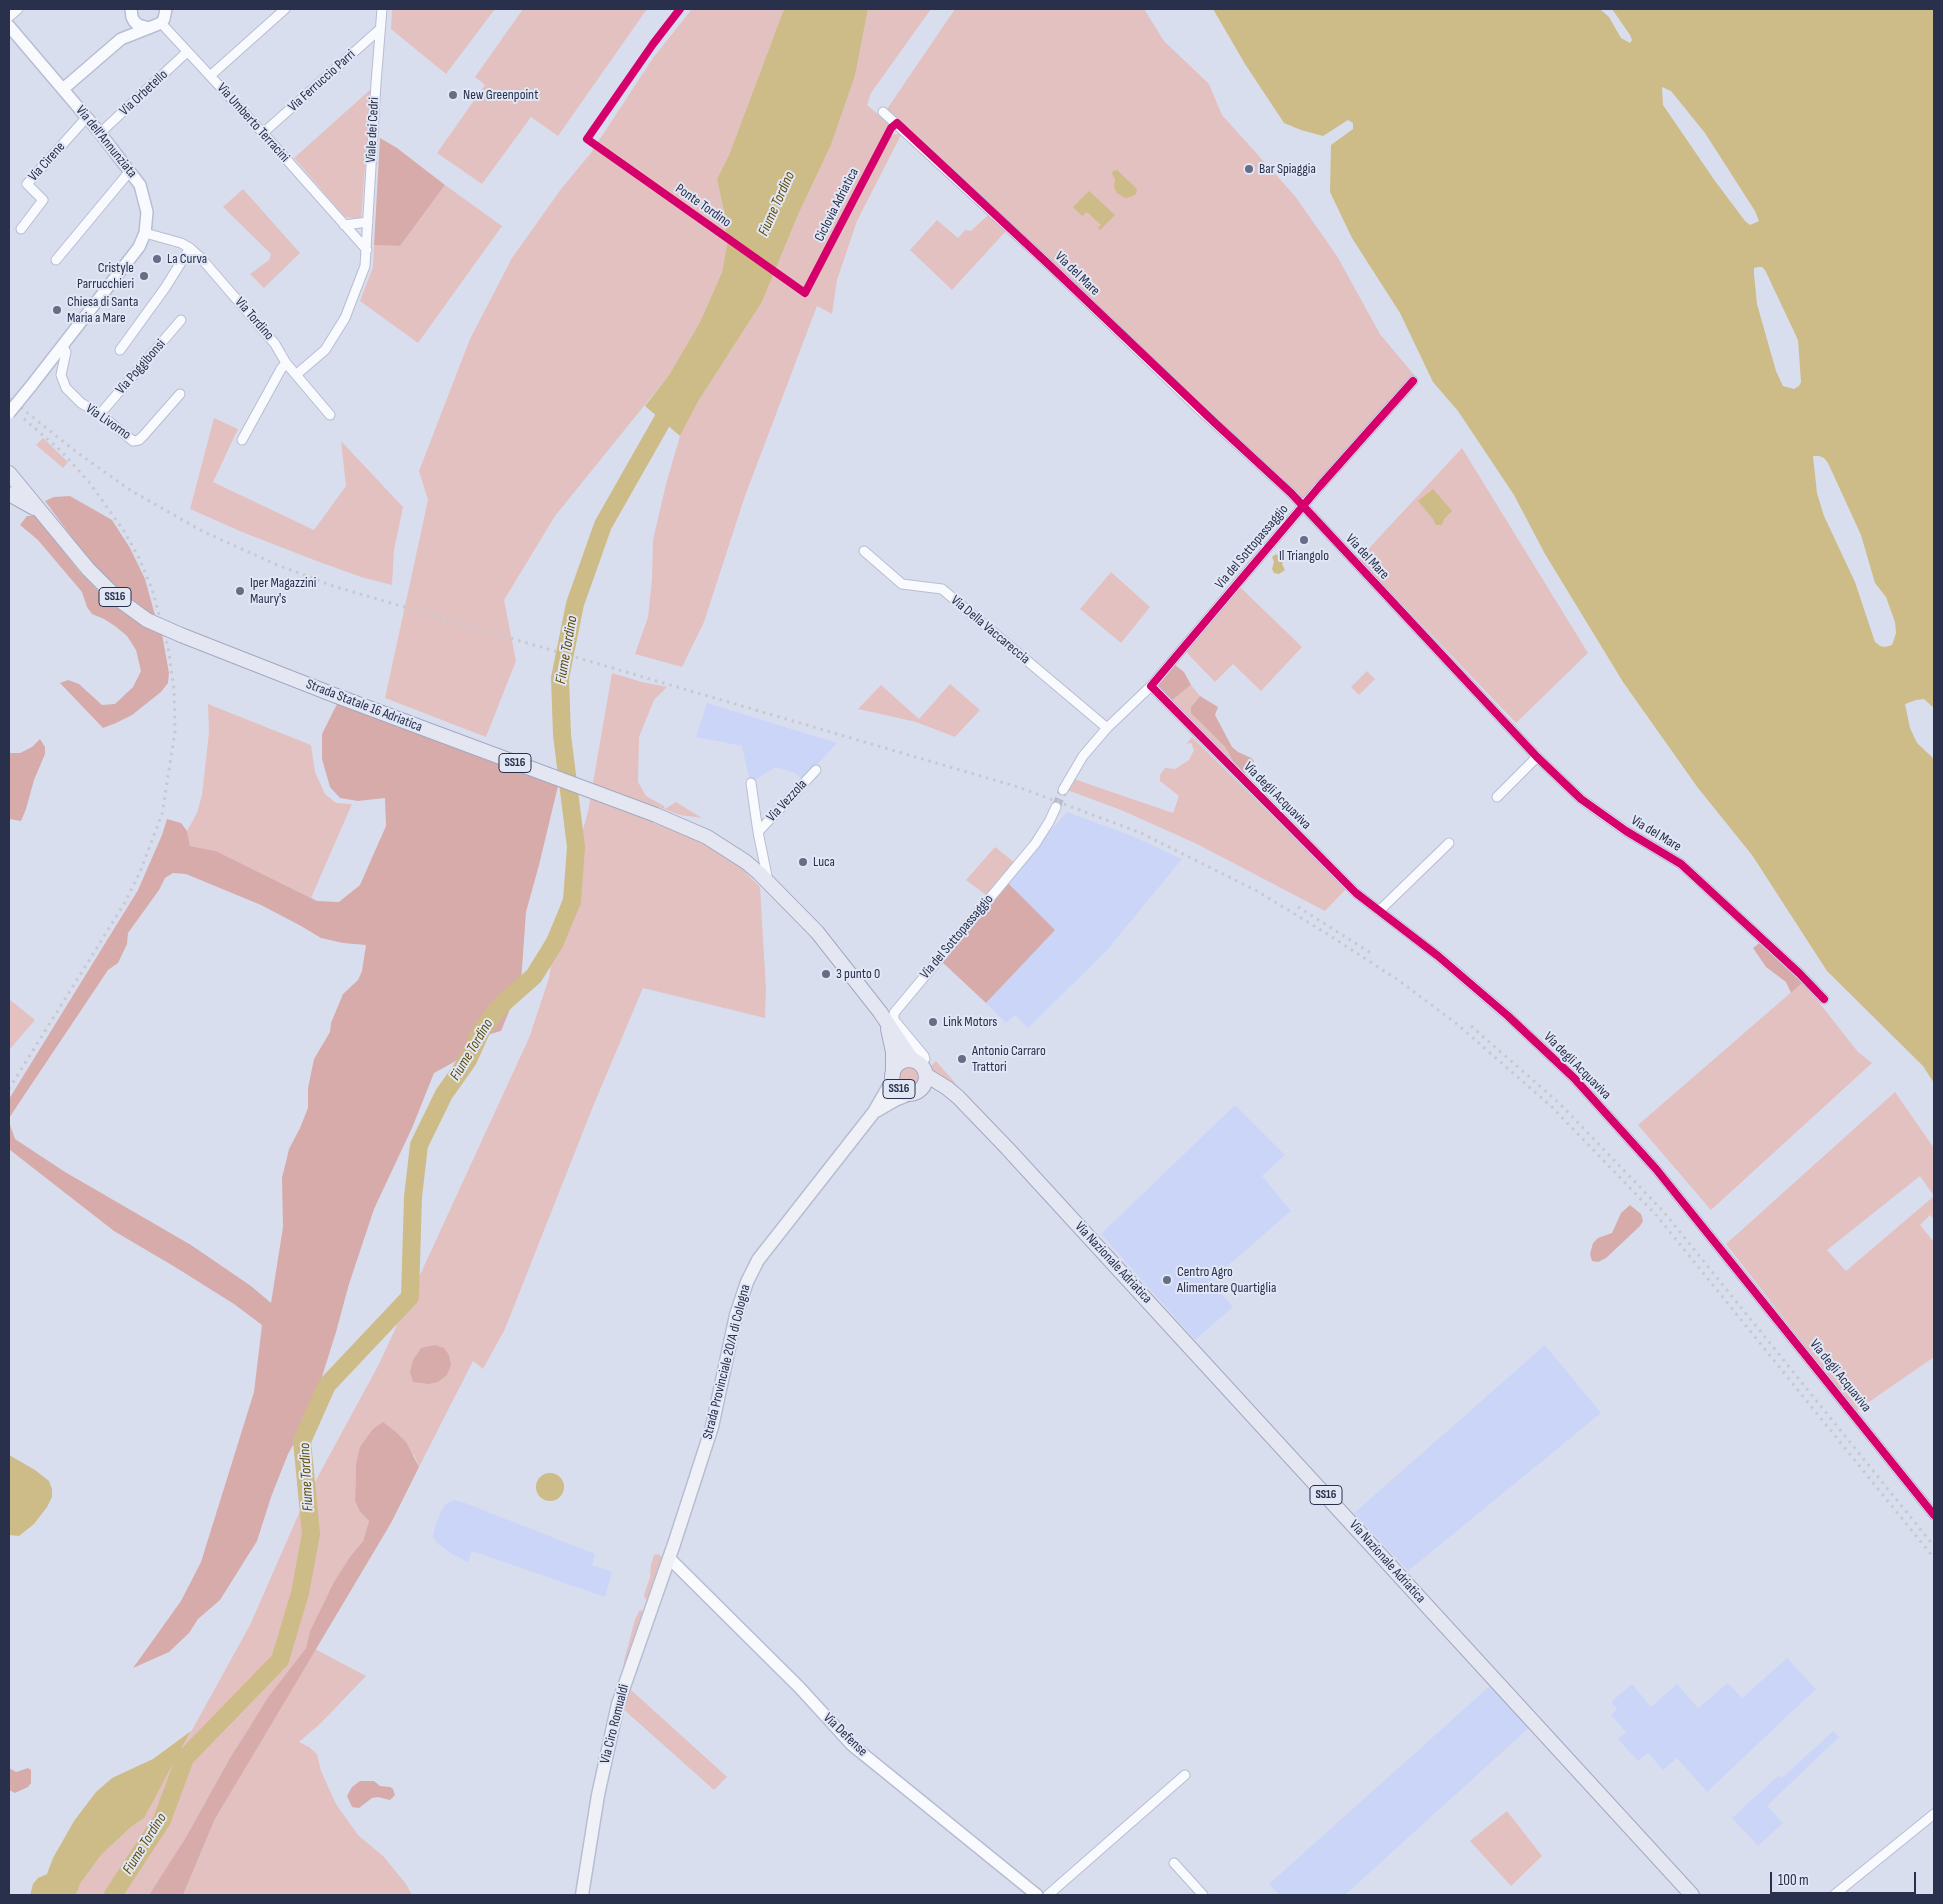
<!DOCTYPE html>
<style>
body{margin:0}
#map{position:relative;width:1943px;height:1904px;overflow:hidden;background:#d9deef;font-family:"Sofia Sans Condensed",sans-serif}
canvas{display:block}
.frame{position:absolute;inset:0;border:10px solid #29304c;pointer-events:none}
.scale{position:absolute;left:1770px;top:1872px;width:146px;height:22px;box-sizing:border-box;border:2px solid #29304c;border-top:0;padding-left:6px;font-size:15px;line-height:18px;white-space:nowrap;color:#29304c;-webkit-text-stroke:4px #e2e7f6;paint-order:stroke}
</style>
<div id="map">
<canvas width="1943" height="1904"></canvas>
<div class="frame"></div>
<div class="scale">100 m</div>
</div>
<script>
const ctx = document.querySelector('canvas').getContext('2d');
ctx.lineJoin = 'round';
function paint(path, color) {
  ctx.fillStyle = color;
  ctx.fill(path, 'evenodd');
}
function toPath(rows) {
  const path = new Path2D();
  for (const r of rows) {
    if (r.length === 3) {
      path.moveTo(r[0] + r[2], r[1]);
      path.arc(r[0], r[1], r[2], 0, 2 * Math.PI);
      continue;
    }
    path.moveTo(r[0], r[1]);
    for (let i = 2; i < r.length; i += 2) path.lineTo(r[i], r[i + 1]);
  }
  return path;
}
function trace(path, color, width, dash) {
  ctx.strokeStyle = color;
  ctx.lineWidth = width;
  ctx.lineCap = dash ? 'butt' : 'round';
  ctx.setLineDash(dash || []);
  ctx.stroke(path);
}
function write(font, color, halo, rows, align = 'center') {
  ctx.font = font + ' "Sofia Sans Condensed",sans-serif';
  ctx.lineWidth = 4;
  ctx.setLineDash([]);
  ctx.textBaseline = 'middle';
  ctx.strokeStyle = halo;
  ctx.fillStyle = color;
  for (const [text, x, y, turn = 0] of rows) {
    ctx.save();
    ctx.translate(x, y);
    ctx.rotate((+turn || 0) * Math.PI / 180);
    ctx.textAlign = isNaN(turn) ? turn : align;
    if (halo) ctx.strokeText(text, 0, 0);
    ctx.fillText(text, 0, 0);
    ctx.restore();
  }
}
const built = toPath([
 [707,703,837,743,803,780,795,773,776,767,750,783,742,746,696,737],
 [1067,812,1130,835,1182,859,1108,949,1028,1028,1015,1015,1006,1023,986,1003,1054,930,1006,881],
 [1235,1105,1285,1155,1262,1176,1291,1211,1210,1281,1233,1307,1195,1340,1101,1234],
 [1545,1345,1601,1413,1408,1571,1354,1513],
 [454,1500,465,1503,595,1554,592,1565,612,1572,605,1597,472,1551,468,1562,452,1554,439,1545,433,1537,435,1526,442,1510,446,1504],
 [1787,1658,1816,1689,1707,1792,1677,1758,1663,1770,1648,1753,1638,1761,1618,1739,1626,1732,1611,1715,1617,1709,1611,1702,1632,1684,1651,1707,1677,1684,1698,1708,1728,1683,1742,1698],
 [1492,1684,1531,1726,1345,1895,1279,1895,1269,1884],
 [1833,1731,1839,1737,1767,1806,1783,1823,1758,1846,1732,1818,1779,1775,1782,1778]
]);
const green = toPath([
 [392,9,495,9,446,74,391,29],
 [523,9,647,9,558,136,531,117,482,184,437,153,485,85,475,77],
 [692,9,784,9,729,155,717,179,724,212,727,244,722,272,700,322,669,375,555,516,504,600,516,661,486,737,385,698,428,500,419,471,470,339,512,258,561,189,590,154,653,58],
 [868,9,931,9,871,93,867,105,889,123,802,294,807,298,890,135,902,133,857,221,837,280,832,314,817,306,745,496,704,622,682,667,635,654,648,617,652,579,653,540,666,484,680,436,699,400,762,302,798,215,831,145,855,76],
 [955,9,1144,9,1164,41,1209,84,1222,115,1295,196,1337,256,1380,334,1415,376,1302,500,887,109],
 [371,89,361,219,345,217,294,158],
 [445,185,502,226,418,343,360,301,373,267,374,245,400,246],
 [243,189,300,253,264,288,250,274,269,260,271,254,223,207],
 [988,215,1006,231,952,290,910,250,937,220,958,238,965,230,971,231],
 [214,418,238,429,213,482,314,530,346,486,341,441,403,507,394,550,392,585,361,577,314,560,242,532,190,509],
 [43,438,68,462,63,468,36,445],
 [1462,448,1588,653,1516,723,1359,559],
 [1111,572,1150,607,1121,643,1080,609],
 [1239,586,1302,647,1261,691,1233,664,1215,682,1185,651],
 [1367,671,1375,679,1359,695,1351,687],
 [612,673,642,682,667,687,654,700,639,737,638,782,646,796,664,806,665,809,676,802,702,818,680,815,659,807,653,823,679,832,715,850,738,865,760,887,766,989,765,1018,643,988,594,1104,505,1329,483,1369,473,1361,419,1467,414,1455,356,1464,355,1501,360,1512,369,1521,363,1541,349,1558,334,1583,310,1631,306,1648,268,1697,249,1728,231,1756,186,1837,149,1895,76,1895,80,1884,101,1855,131,1827,144,1817,250,1625,303,1504,379,1364,529,1038,549,978,559,911,588,812],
 [950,684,980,710,955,737,916,722,858,709,881,685,919,719],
 [1191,685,1200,696,1191,707,1201,723,1225,747,1235,765,1170,702],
 [208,704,311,745,315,772,325,794,336,803,352,804,311,898,216,851,190,846,187,831,197,813,202,795,209,732],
 [1192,737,1346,889,1325,911,1197,844,1121,810,1067,790,1074,779,1173,813,1179,796,1160,781,1160,775,1165,768,1175,769,1189,760,1194,750,1191,743,1186,744],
 [995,847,1014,862,986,895,966,880],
 [1803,982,1858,1052,1872,1063,1711,1210,1638,1125],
 [9,999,35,1020,9,1050],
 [936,1061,957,1085,938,1076,929,1068],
 [910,1077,13],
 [1895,1092,1934,1148,1934,1196,1920,1176,1827,1250,1846,1271,1934,1196,1934,1219,1930,1215,1920,1225,1934,1242,1934,1357,1856,1411,1726,1244],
 [658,1554,663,1558,650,1595,648,1599,645,1599,644,1595,650,1577,651,1564,654,1555],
 [640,1610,643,1611,644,1614,623,1669,624,1661,635,1619],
 [315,1649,366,1676,321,1723,299,1742,309,1747,317,1754,321,1771,336,1804,358,1835,384,1857,406,1884,412,1895,183,1895,215,1819],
 [630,1689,726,1776,727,1777,714,1790,622,1708],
 [1507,1811,1542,1856,1511,1886,1470,1841]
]);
const forest = toPath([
 [380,138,397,148,445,185,400,246,374,245],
 [70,496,112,520,130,548,145,579,155,615,146,614,102,578,45,501,54,497],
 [27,516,36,516,79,571,103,596,136,621,162,634,169,673,168,683,161,692,132,715,116,723,103,728,60,683,68,680,79,684,102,705,115,704,133,687,141,671,136,650,127,636,115,626,104,619,92,614,87,607,82,592,38,540,20,525],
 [1174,664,1184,672,1191,685,1170,702,1156,686],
 [1200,696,1218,707,1215,715,1232,747,1238,752,1251,758,1254,761,1252,767,1243,774,1235,765,1225,747,1191,713,1191,707],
 [337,704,558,786,539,865,526,912,521,982,501,1031,469,1040,463,1057,434,1073,412,1128,374,1209,349,1284,336,1332,310,1415,288,1454,271,1497,257,1541,220,1600,198,1619,189,1633,169,1652,133,1668,181,1601,201,1562,254,1392,262,1325,234,1304,175,1267,114,1231,19,1157,9,1149,9,1122,15,1139,65,1172,191,1245,251,1286,271,1303,283,1227,282,1178,289,1149,300,1128,308,1108,308,1088,314,1059,330,1032,331,1023,343,994,358,980,362,971,366,945,343,943,321,938,301,926,261,905,186,874,173,873,165,878,159,890,128,933,127,944,118,963,108,970,9,1118,9,1099,138,890,162,835,167,819,181,823,187,831,190,846,216,851,317,901,339,902,360,885,386,826,385,798,358,801,340,798,330,787,322,759,322,734],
 [40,739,45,747,45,754,34,780,26,809,21,821,10,819,9,753,20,753,32,747],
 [1006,881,1055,930,986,1003,940,960],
 [1762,941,1803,982,1791,993,1786,982,1766,967,1753,948],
 [1630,1205,1641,1214,1643,1221,1640,1226,1606,1258,1598,1262,1592,1261,1590,1254,1593,1243,1598,1238,1612,1233,1621,1213],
 [435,1345,444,1348,449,1355,451,1365,447,1375,438,1382,429,1384,413,1382,410,1372,413,1360,421,1348],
 [383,1422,396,1432,406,1442,419,1467,391,1523,215,1819,183,1895,149,1895,186,1837,231,1756,249,1728,268,1697,306,1648,310,1631,334,1582,349,1558,363,1541,369,1521,360,1512,355,1501,356,1464,360,1447,373,1429],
 [9,1768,16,1772,28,1768,31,1770,31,1783,28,1787,15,1793,9,1790],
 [360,1781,374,1781,380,1786,390,1787,393,1789,395,1795,390,1800,378,1797,372,1798,359,1808,352,1807,347,1796,352,1787]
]);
const water = toPath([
 [784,9,868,9,855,76,831,145,798,215,762,302,699,400,680,436,645,406,669,375,700,322,722,272,727,244,724,212,717,179,729,155],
 [1213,9,1934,9,1934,1083,1923,1066,1827,971,1752,855,1698,788,1623,682,1545,554,1514,495,1458,411,1433,382,1400,313,1352,238,1330,192,1331,145,1353,129,1353,123,1348,120,1323,136,1301,130,1284,123,1245,64],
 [1117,170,1137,189,1136,194,1133,196,1125,198,1117,193,1114,187,1115,179,1112,174,1113,171],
 [1089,191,1115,215,1100,230,1098,228,1101,225,1087,212,1082,216,1073,207],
 [1433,489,1452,511,1444,519,1442,525,1436,525,1433,519,1418,501],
 [1276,554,1279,556,1282,555,1285,558,1282,564,1285,570,1279,574,1274,573,1272,569,1274,562,1272,557],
 [9,1455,35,1470,49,1481,52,1489,52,1497,47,1507,34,1524,19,1536,9,1535],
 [550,1487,14],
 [191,1731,144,1818,131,1827,101,1855,80,1884,76,1895,30,1895,33,1884,38,1878,47,1874,53,1858,74,1821,96,1792,112,1778,153,1759]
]);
const pier = toPath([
 [1600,9,1612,9,1630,35,1632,40,1630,43,1621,38,1609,17],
 [1662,87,1671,91,1705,133,1755,211,1759,221,1750,225,1745,221,1715,181,1663,105],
 [723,232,778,270,776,276,724,239],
 [1758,267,1762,267,1765,270,1798,340,1801,382,1799,386,1794,389,1783,386,1776,371,1757,304,1754,274,1754,268],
 [1813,456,1819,456,1824,458,1828,463,1861,535,1875,583,1886,597,1895,622,1896,633,1892,645,1885,647,1880,646,1875,642,1855,582,1824,516,1817,493],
 [1924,699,1934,708,1934,759,1917,743,1910,728,1905,704,1916,700]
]);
const river = toPath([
 [113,1895,162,1820,185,1758,280,1660,300,1593,311,1534,302,1441,327,1385,410,1297,413,1197,419,1145,444,1094,468,1060,481,1031,499,1007,534,976,555,942,572,901,576,847,562,735,560,678,575,604,603,525,674,400]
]);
const minorTunnel = toPath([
 [1056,807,1063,790]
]);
const minor = toPath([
 [9,17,18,9],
 [161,23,263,133,367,250],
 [210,76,285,9],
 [883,112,1045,261,1200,410,1291,493,1537,757,1581,799,1626,831,1681,864,1799,973,1824,999],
 [100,133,187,52],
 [263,133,380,29],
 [344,225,368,222],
 [21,229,43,200,27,184,87,117],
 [145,233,181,243,190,248,201,258,275,344,286,363,330,415],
 [56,260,130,171],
 [62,346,66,352,61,375,66,388,81,403,100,414,133,441,139,440,144,435,180,394],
 [120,350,165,288,190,248],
 [297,374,325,350,345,318,365,266,376,83,382,9],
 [100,414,181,320],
 [242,440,281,369,286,363],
 [864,551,902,584,942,589,1107,728],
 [1151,686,1356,893,1438,956,1508,1016,1574,1078,1656,1169,1934,1515],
 [751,783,758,832],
 [1063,790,1083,756,1107,728,1151,686,1319,487,1413,381],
 [1497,797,1537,757],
 [768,881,758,832,816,770],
 [1379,911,1449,843],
 [920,1064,925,1059,924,1056,894,1020,894,1013,1035,844,1049,822,1056,807],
 [1174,1863,1203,1895],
 [1048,1895,1185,1775],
 [1834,1895,1934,1814]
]);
const tertiary = toPath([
 [131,9,132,17,134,21,138,25,149,28,161,23,164,19,166,9],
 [9,26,100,133,140,185,147,212,145,233,139,247,31,386],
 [63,89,121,39,149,28],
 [669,1558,800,1688,852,1745,1037,1895]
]);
const secondary = toPath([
 [876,1111,895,1100,912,1093],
 [582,1895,598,1795,618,1704,674,1544,712,1427,736,1315,747,1282,758,1260,874,1112,893,1079]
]);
const primary = toPath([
 [9,473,88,569,118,599,147,620],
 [9,494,34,508],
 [181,635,334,695,656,815,707,837,746,862,759,873,817,932,880,1012,912,1060],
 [888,1029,893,1052,893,1074],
 [909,1077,17],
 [926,1075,947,1088,958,1097,1008,1149,1692,1895]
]);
const rail = toPath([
 [9,398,75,451,130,490,202,531,275,564,333,586,1018,787,1141,833,1257,891,1329,935,1401,982,1457,1024,1553,1108,1657,1216,1934,1558],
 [1298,907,1374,955],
 [1471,1026,1558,1102,1663,1211,1934,1546],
 [9,1089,124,904,140,872,162,814,175,732,174,690,168,647,152,589,139,558,124,531,89,482,61,451,22,417]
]);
const tertiaryBridge = toPath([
 [9,413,31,386]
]);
const primaryBridge = toPath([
 [147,620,181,635]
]);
const cycleway = toPath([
 [680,9,653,44,587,139,805,293,891,128,897,123,1045,261,1215,423,1291,493,1537,757,1581,799,1626,831,1681,864,1799,973,1824,999],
 [1413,381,1319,487,1151,686,1356,893,1438,956,1508,1016,1574,1078,1656,1169,1934,1515]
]);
const markers = [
 [453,95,5,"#676d85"],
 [1249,169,5,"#676d85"],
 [157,259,5,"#676d85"],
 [144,276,5,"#676d85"],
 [57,310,5,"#676d85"],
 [1304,540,5,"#676d85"],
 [240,591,5,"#676d85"],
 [803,862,5,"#676d85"],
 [826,974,5,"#676d85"],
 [933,1022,5,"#676d85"],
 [962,1059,5,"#676d85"],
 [1167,1280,5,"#676d85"]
];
const shields = [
 [115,597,32],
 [515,763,32],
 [899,1089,32],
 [1326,1495,32]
];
const shieldNames = [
 ["SS16",115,597],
 ["SS16",515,763],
 ["SS16",899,1089],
 ["SS16",1326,1495]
];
const streetNames = [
 ["Via Ferruccio Parri",322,81,-42],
 ["Via Orbetello",144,93,-43],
 ["Via Umberto Terracini",253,123,48],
 ["Viale dei Cedri",373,130,-87],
 ["Via dell'Annunziata",106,142,51],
 ["Via Cirene",47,162,-48],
 ["Ciclovia Adriatica",837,205,-63],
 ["Ponte Tordino",703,206,35],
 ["Via del Mare",1077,274,44],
 ["Via Tordino",254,319,49],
 ["Via Poggibonsi",141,367,-49],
 ["Via Livorno",108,422,35],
 ["Via del Sottopassaggio",1252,547,-50],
 ["Via del Mare",1367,557,47],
 ["Via Della Vaccareccia",990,630,40],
 ["Strada Statale 16 Adriatica",364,706,21],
 ["Via degli Acquaviva",1277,796,45],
 ["Via Vezzola",787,801,-47],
 ["Via del Mare",1656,834,31],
 ["Via del Sottopassaggio",957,937,-50],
 ["Via degli Acquaviva",1577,1066,45],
 ["Via Nazionale Adriatica",1113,1263,47],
 ["Strada Provinciale 20/A di Cologna",727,1362,-76],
 ["Via degli Acquaviva",1840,1376,51],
 ["Via Nazionale Adriatica",1387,1562,48],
 ["Via Ciro Romualdi",615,1724,-76],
 ["Via Defense",845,1735,44]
];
const poiNames = [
 ["New Greenpoint",463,95],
 ["Bar Spiaggia",1259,169],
 ["La Curva",167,259],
 ["Cristyle",134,268,"right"],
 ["Parrucchieri",134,284,"right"],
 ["Chiesa di Santa",67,302],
 ["Maria a Mare",67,318],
 ["Il Triangolo",1304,556,"center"],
 ["Iper Magazzini",250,583],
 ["Maury's",250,599],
 ["Luca",813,862],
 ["3 punto 0",836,974],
 ["Link Motors",943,1022],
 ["Antonio Carraro",972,1051],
 ["Trattori",972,1067],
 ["Centro Agro",1177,1272],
 ["Alimentare Quartiglia",1177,1288]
];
const waterNames = [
 ["Fiume Tordino",777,204,-66],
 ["Fiume Tordino",567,650,-80],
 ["Fiume Tordino",472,1050,-59],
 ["Fiume Tordino",307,1477,-93],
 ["Fiume Tordino",145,1844,-58]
];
paint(built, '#cbd5f7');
paint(green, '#e4c1c1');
paint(forest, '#d7abaa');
paint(water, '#cdbc87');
paint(pier, '#d9deef');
trace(river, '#cdbc87', 18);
trace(minorTunnel, '#b6bbce', 9, [9, 4.5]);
trace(minor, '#b7bdd2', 11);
trace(tertiary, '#b7bdd2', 14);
trace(secondary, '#b7bdd2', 15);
trace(primary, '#a3a8c0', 16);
trace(minor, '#f9fafd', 9);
trace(tertiary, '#f9fafd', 11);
trace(secondary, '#eff1f7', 12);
trace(primary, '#e4e6f2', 14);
trace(rail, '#c7c9ce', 3, [2.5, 5]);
trace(tertiaryBridge, '#b7bdd2', 14, []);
trace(primaryBridge, '#a3a8c0', 16, []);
trace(tertiaryBridge, '#f9fafd', 11);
trace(primaryBridge, '#e4e6f2', 14);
trace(cycleway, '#d6006c', 8);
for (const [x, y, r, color] of markers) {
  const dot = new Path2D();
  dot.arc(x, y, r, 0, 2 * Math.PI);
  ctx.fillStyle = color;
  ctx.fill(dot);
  trace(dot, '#e2e7f6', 2);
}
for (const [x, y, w] of shields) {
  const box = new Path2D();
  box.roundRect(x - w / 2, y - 9.5, w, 19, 4);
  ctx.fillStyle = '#e2e7f6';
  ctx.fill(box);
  trace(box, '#29304c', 1);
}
write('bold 12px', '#29304c', null, shieldNames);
write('14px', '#29304c', '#e2e7f6', streetNames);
write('14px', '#29304c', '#e2e7f6', poiNames, 'left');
write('italic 15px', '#5e4c09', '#e2e7f6', waterNames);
</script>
